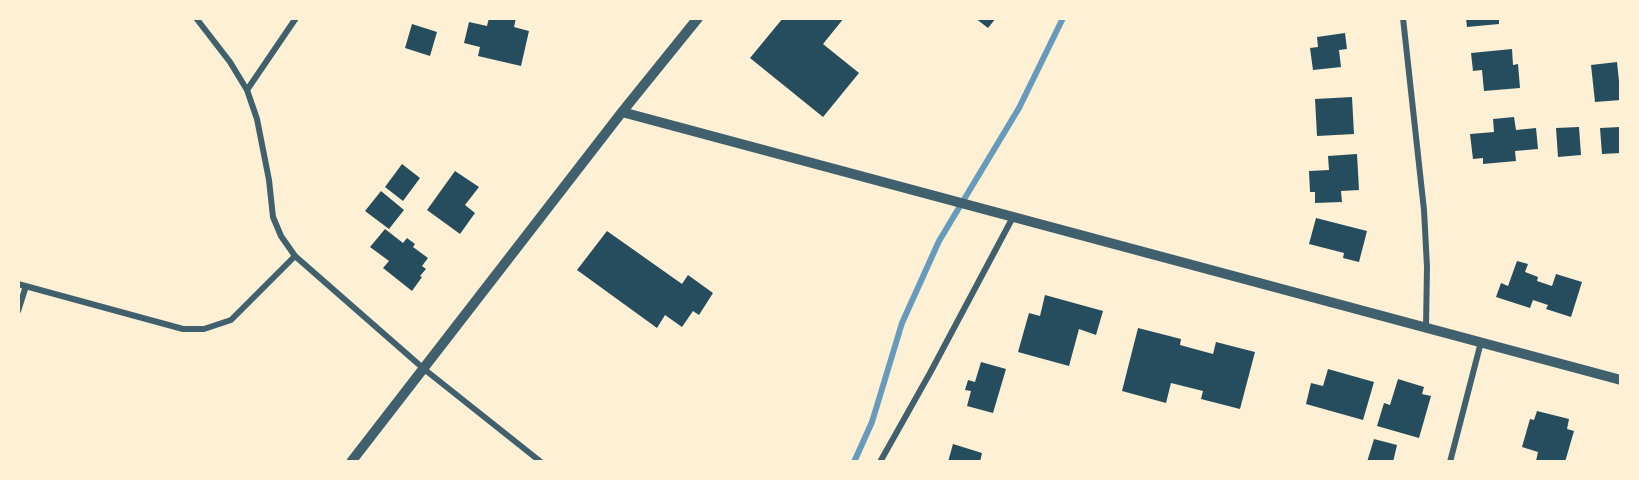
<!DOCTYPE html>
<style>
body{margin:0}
#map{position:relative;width:1639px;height:480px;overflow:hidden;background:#fdf0d5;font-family:Inter,sans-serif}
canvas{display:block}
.frame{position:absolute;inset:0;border:20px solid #fdf0d5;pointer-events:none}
</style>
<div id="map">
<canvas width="1639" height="480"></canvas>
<div class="frame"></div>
</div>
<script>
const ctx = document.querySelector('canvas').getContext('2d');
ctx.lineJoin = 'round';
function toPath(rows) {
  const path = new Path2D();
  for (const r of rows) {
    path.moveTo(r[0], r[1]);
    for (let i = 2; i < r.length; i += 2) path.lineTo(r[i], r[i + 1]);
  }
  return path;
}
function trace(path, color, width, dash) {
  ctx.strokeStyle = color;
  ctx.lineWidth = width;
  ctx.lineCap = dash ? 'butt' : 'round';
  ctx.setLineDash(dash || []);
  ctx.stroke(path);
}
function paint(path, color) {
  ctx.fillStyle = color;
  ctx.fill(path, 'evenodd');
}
const stream = toPath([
 [854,462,872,422,902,323,939,241,1019,108,1063,18]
]);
const building = toPath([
 [489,18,516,18,514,27,529,31,521,66,478,56,480,47,464,43,469,22,487,26],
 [783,18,844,18,823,44,859,73,823,117,750,58],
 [975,18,996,18,988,28],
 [1466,18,1499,18,1499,24,1467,27],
 [412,24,437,32,430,56,405,48],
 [1345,33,1347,49,1339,50,1341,67,1313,70,1310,48,1318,47,1317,37],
 [1512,49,1513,65,1518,64,1520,88,1484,91,1482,70,1473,71,1471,53],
 [1617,62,1621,100,1595,102,1591,65],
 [1352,97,1354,134,1317,136,1315,99],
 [1514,117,1516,130,1536,128,1538,149,1515,151,1516,161,1483,164,1483,158,1473,159,1470,134,1494,132,1493,119],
 [1579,127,1581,155,1558,157,1556,128],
 [1620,127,1621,153,1602,154,1600,128],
 [1357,154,1359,190,1341,191,1342,202,1315,203,1315,192,1310,192,1309,171,1329,170,1328,156],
 [402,164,420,178,403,201,385,187],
 [455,171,479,187,465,205,475,213,460,234,427,210],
 [381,191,404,210,389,229,365,211],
 [1316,218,1367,231,1359,262,1343,258,1344,253,1309,244],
 [385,229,403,243,407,238,415,244,413,247,428,258,422,266,426,269,420,276,422,277,412,291,383,268,389,261,370,247],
 [607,231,682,284,688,275,713,293,699,315,693,311,682,327,665,315,657,328,577,270],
 [1517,261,1528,264,1525,272,1538,277,1537,281,1552,286,1556,274,1582,282,1571,317,1546,309,1548,305,1533,300,1530,308,1496,297,1501,283,1508,286],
 [1045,295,1103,311,1096,335,1079,329,1069,366,1018,352,1029,313,1040,316],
 [1138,328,1181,339,1180,345,1213,354,1216,342,1255,352,1240,409,1201,399,1203,391,1171,383,1166,403,1122,391],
 [981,362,1006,369,993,413,967,406,971,391,965,390,968,380,975,382],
 [1328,369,1374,382,1363,420,1306,404,1311,383,1323,386],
 [1398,379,1424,387,1422,394,1431,396,1419,438,1377,426,1384,403,1390,405],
 [1537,411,1569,419,1567,429,1574,431,1565,462,1536,461,1538,452,1522,447,1530,419,1534,420],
 [1374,439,1397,445,1393,462,1367,462],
 [953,444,982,453,980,462,948,462]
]);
const minor = toPath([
 [196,18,230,62,247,90,257,119,269,180,273,217,281,236,295,256,424,369,541,462],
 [1403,18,1424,210,1427,267,1426,327],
 [247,90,296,18],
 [18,284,183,329,204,329,231,320,295,256],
 [18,311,26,286],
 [880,462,930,373,1013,217],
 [1450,462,1481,342]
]);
const tertiary = toPath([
 [622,112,1621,380],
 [351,462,622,112,698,18]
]);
trace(stream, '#669bbc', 6);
paint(building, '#264d5e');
trace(minor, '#3f606c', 6);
trace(tertiary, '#3f606c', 10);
</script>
